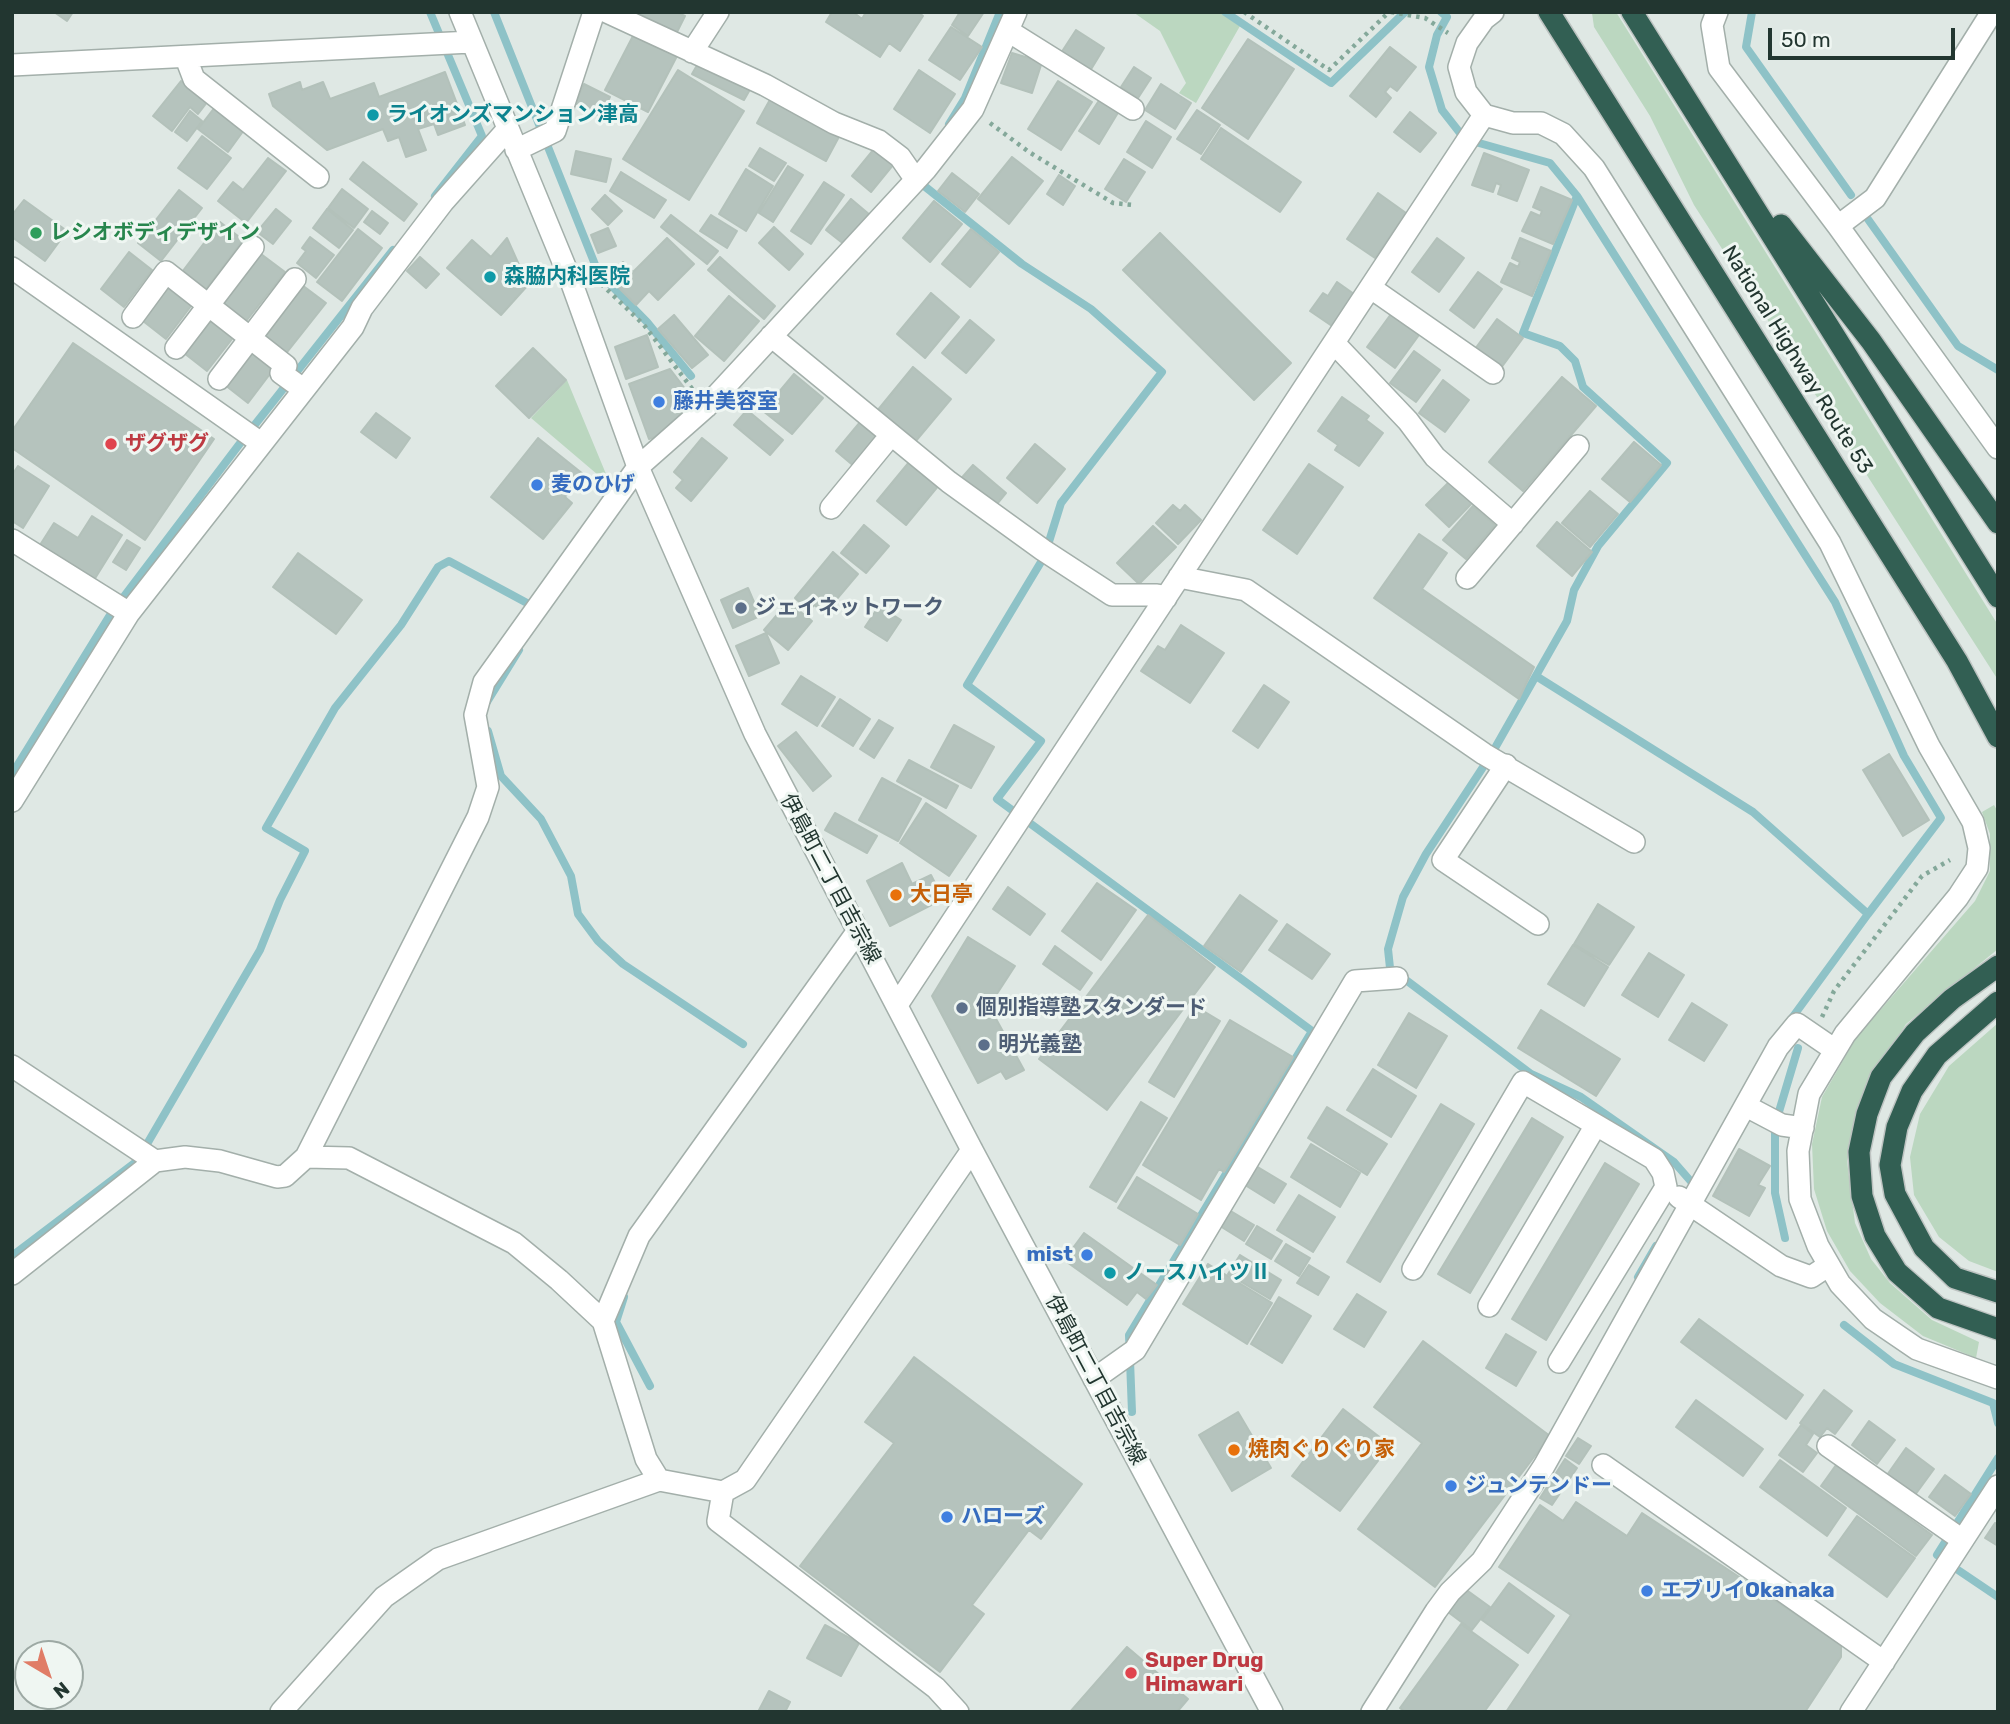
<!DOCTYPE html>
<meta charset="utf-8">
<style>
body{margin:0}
#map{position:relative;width:2010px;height:1724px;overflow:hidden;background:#dfe8e4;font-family:Rubik,sans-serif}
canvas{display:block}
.frame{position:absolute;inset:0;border:14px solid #223630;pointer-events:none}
.north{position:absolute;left:14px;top:1640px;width:70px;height:70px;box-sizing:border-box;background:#eff6f2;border:2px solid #9da9a4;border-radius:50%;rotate:141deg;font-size:19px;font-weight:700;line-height:28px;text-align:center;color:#223630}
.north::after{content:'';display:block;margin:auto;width:24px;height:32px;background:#e07c66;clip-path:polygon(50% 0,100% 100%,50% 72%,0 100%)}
.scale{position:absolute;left:1768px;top:28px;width:187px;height:32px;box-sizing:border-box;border:4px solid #223630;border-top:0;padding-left:9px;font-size:21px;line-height:24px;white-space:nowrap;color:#223630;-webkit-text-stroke:5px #eff6f2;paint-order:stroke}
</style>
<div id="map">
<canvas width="2010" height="1724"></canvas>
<div class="frame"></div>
<div class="north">N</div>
<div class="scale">50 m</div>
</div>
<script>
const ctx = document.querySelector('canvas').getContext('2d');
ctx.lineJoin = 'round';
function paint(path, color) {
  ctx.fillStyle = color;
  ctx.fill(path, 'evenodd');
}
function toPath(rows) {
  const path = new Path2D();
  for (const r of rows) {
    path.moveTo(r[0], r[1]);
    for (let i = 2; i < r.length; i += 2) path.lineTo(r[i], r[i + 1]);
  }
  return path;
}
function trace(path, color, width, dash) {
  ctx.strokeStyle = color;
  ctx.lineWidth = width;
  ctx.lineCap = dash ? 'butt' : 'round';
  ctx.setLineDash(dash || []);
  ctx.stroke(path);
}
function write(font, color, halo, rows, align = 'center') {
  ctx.font = font + ' Rubik,"Noto Sans JP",sans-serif';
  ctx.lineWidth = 6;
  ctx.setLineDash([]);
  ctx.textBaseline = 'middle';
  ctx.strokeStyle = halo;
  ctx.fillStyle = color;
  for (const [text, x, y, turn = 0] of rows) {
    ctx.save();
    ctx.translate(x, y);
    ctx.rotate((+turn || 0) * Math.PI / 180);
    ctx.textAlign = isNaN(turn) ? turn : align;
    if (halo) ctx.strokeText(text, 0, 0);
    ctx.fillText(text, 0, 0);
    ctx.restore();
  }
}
const green = toPath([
 [1133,12,1219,12,1240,26,1196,103,1179,93,1186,83,1160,31],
 [1616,12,1998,625,1998,680,1694,205,1650,116,1594,27,1592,13],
 [567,380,611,486,531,418],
 [1994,805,1998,812,1998,949,1906,1024,1866,1089,1847,1161,1855,1223,1871,1259,1890,1283,1932,1320,1979,1342,1976,1358,1923,1336,1880,1303,1850,1271,1827,1231,1814,1189,1812,1144,1822,1097,1856,1038,1975,901,1990,871,1990,834,1982,812],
 [1998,1023,1998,1272,1969,1261,1939,1237,1914,1195,1910,1157,1920,1114,1949,1066]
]);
const stream = toPath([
 [430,12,482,136,435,196],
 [494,12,598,272,647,322,691,376],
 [1225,12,1331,83,1405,12],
 [1441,12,1447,17,1437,35,1429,67,1442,110,1460,133,1479,143,1550,163,1577,196,1523,333,1560,346,1575,361,1583,387,1667,463,1598,546,1574,590,1567,621,1491,755,1426,854,1403,897,1388,949,1390,968,1531,1074,1581,1097,1674,1162,1694,1185],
 [1752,12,1746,47,1851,195],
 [949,124,965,98,1000,12],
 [923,185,1022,264,1091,309,1162,372,1061,503,1047,548],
 [1577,196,1835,602,1904,756,1941,818,1868,914],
 [1865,215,1958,346,1998,370],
 [1044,557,967,685,1041,741,997,799,1312,1031,1129,1335,1132,1412],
 [1536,676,1753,812,1868,914,1789,1022],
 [487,702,519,650],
 [488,731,501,776,541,819,571,876,578,914,598,941,623,964,743,1044],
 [12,774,110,615,238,446,393,250],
 [147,1144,260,950,280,900,305,851,266,828,335,708,401,625,438,567,449,561,527,603],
 [1785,1238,1775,1193,1775,1125,1798,1048],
 [12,1256,136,1162],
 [1638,1277,1656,1246],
 [624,1297,616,1322,650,1386],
 [1844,1325,1894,1364,1993,1403,1998,1423],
 [1937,1555,1998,1458],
 [1958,1570,1998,1597]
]);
const building = toPath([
 [54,12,73,12,67,21,54,12],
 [619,12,676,12,685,16,674,38,619,12],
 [832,12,853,12,862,19,866,12,918,12,923,16,900,51,889,43,880,57,826,22,832,12],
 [960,12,984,12,968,36,952,25,960,12],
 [951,27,982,47,960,80,929,60,951,27],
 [1076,30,1104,48,1090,71,1061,53,1076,30],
 [634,34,677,56,648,112,605,90,634,34],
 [1248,39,1294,69,1248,139,1202,108,1248,39],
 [1390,47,1416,67,1397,91,1390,86,1385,92,1391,98,1376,117,1350,96,1390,47],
 [1012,53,1042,62,1032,93,1001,83,1012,53],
 [700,60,752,86,744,100,692,74,700,60],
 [1134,67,1151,78,1138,98,1121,87,1134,67],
 [678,70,744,111,689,200,623,159,678,70],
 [919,70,955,94,930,133,894,109,919,70],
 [445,72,465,125,438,135,434,124,418,129,426,150,406,157,399,137,388,141,383,129,327,150,273,106,269,94,300,82,302,90,323,82,330,99,374,83,379,97,445,72],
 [181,81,208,101,198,114,190,107,172,131,153,116,181,81],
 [1058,81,1092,102,1061,150,1028,129,1058,81],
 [584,84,610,97,600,116,575,103,584,84],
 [1161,84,1191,103,1175,129,1145,110,1161,84],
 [772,96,841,133,826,161,757,123,772,96],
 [1100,99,1119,111,1099,144,1079,131,1100,99],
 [215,107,244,130,228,152,198,129,215,107],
 [1197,110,1220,125,1201,154,1177,139,1197,110],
 [190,111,202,121,187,141,175,132,190,111],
 [1410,112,1436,133,1420,152,1394,132,1410,112],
 [1146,121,1171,137,1152,168,1127,152,1146,121],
 [1221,128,1301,182,1280,212,1201,159,1221,128],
 [202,136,231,158,207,189,178,168,202,136],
 [760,148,786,163,774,181,749,166,760,148],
 [874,149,893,165,871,192,852,176,874,149],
 [576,151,611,159,606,182,571,174,576,151],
 [1484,153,1529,170,1517,201,1498,194,1501,185,1496,183,1493,192,1472,185,1484,153],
 [1012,157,1043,181,1009,224,978,199,1012,157],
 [268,158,286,171,246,223,218,201,233,182,243,190,268,158],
 [1124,159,1145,172,1126,202,1105,189,1124,159],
 [363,162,417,204,404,221,350,179,363,162],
 [788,166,803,175,773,222,759,213,788,166],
 [746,169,773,186,746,231,719,214,746,169],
 [621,172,666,200,654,218,610,191,621,172],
 [952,173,979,194,965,212,938,191,952,173],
 [1059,175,1075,186,1063,205,1047,194,1059,175],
 [824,182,844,195,811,244,791,231,824,182],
 [1541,187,1572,200,1553,244,1522,231,1531,212,1540,216,1542,211,1533,207,1541,187],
 [342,189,368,209,354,228,328,208,342,189],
 [179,190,202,208,161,261,138,243,179,190],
 [1378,193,1406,213,1375,258,1347,239,1378,193],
 [605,195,622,211,608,225,592,209,605,195],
 [851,199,870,215,845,245,826,230,851,199],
 [24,200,67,231,45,261,12,237,12,215,24,200],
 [934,201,962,224,930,262,903,238,934,201],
 [276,209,291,221,273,244,257,232,276,209],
 [327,209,353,230,339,248,313,228,327,209],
 [372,211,388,223,380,234,364,222,372,211],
 [671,215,718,251,707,264,661,227,671,215],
 [711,215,737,231,727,248,700,231,711,215],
 [220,222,243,240,202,294,179,276,220,222],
 [774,227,803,254,789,270,759,243,774,227],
 [608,228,616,246,598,253,591,235,608,228],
 [358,229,382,248,342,301,317,282,358,229],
 [971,229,999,252,970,287,942,264,971,229],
 [1160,233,1291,363,1254,400,1123,270,1160,233],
 [310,237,334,255,316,278,297,263,306,251,302,248,310,237],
 [507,238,528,285,501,315,447,268,472,240,491,257,507,238],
 [667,238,694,264,658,300,649,291,636,305,608,277,623,262,633,272,667,238],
 [1437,238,1464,258,1439,292,1412,272,1437,238],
 [1520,238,1551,251,1532,296,1501,282,1510,263,1518,267,1520,262,1512,258,1520,238],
 [129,252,152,270,124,307,101,289,129,252],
 [261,254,285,272,243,325,220,307,261,254],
 [420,257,439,274,426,288,407,271,420,257],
 [720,257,775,306,764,319,708,270,720,257],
 [1478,272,1502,289,1474,328,1450,310,1478,272],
 [1337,282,1354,294,1332,326,1310,311,1323,293,1328,296,1337,282],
 [171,284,194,302,166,339,143,321,171,284],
 [302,285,326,303,284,356,261,338,302,285],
 [931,293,959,317,925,358,897,334,931,293],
 [729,296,759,321,724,361,695,336,729,296],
 [1391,314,1419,335,1395,368,1367,347,1391,314],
 [674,315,708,355,692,368,658,329,674,315],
 [213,316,236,334,207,371,184,353,213,316],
 [1497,319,1523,338,1501,368,1475,349,1497,319],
 [970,320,994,340,966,373,942,353,970,320],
 [647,335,658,367,626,379,615,347,647,335],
 [73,343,214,439,145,540,12,448,12,431,73,343],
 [253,348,276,366,248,403,225,385,253,348],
 [533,348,566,380,529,418,496,386,533,348],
 [1414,351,1440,370,1416,402,1390,383,1414,351],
 [913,367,951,399,915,442,877,411,913,367],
 [670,369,686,390,693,408,672,431,649,439,629,384,670,369],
 [794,374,823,398,792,434,763,411,794,374],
 [1562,377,1596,406,1523,491,1489,462,1562,377],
 [1443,380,1469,400,1445,432,1419,413,1443,380],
 [1342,397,1369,416,1366,420,1383,433,1359,466,1335,450,1338,445,1318,431,1342,397],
 [747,410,783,440,770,455,734,425,747,410],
 [376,413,410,438,396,458,361,432,376,413],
 [861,421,880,437,855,467,836,451,861,421],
 [538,438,583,474,565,497,572,503,543,539,491,497,538,438],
 [702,438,727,458,691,501,676,488,683,480,674,472,702,438],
 [1634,442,1661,465,1630,502,1602,479,1634,442],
 [1035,444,1065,469,1037,503,1007,478,1035,444],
 [910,461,939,485,906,525,877,501,910,461],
 [1309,464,1343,487,1297,554,1263,530,1309,464],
 [973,465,1006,493,992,510,958,482,973,465],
 [18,466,49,486,23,528,12,521,12,475,18,466],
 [1453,478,1475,500,1449,527,1426,505,1453,478],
 [1590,491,1618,514,1590,547,1562,523,1590,491],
 [1173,505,1180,511,1185,505,1201,520,1178,544,1156,523,1173,505],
 [1473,506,1495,525,1466,559,1443,540,1473,506],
 [92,516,122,535,94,580,40,545,54,523,78,538,92,516],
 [1557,522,1592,552,1572,576,1537,546,1557,522],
 [864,525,889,546,866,573,841,553,864,525],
 [1153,526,1176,547,1139,584,1117,563,1153,526],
 [1419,534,1447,553,1422,589,1534,667,1519,699,1374,598,1419,534],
 [127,540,140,548,126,570,113,562,127,540],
 [833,552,858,574,825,613,814,605,809,611,795,598,833,552],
 [298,553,362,600,336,634,273,587,298,553],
 [748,588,760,616,733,628,721,600,748,588],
 [788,602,812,621,788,650,764,630,788,602],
 [879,606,901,620,887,641,865,627,879,606],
 [1181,625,1224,653,1190,703,1141,671,1158,646,1165,650,1181,625],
 [766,633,779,663,749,676,736,646,766,633],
 [801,676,835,697,817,726,782,704,801,676],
 [1264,685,1289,702,1258,748,1233,731,1264,685],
 [840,699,870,719,853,746,822,726,840,699],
 [879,720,893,728,874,758,860,749,879,720],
 [954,725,994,747,971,788,931,767,954,725],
 [796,732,831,776,813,791,778,746,796,732],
 [1889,754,1929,820,1903,836,1863,770,1889,754],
 [909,760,958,786,946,808,897,781,909,760],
 [882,778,921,799,898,841,859,820,882,778],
 [926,803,976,836,949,876,900,843,926,803],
 [835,813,877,836,867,853,825,830,835,813],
 [902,863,912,884,931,875,943,899,890,926,867,881,902,863],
 [1097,883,1136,910,1101,960,1062,931,1097,883],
 [1008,887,1045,914,1030,935,993,909,1008,887],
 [1240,895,1277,921,1241,972,1204,946,1240,895],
 [1598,904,1634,927,1609,965,1574,944,1598,904],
 [1148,915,1215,967,1107,1110,1039,1059,1148,915],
 [1287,924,1330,954,1312,979,1269,950,1287,924],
 [968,937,1015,966,989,1006,1024,1070,1006,1079,1001,1071,978,1083,932,996,968,937],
 [1573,945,1608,967,1584,1006,1548,984,1573,945],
 [1055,946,1092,973,1080,990,1043,964,1055,946],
 [1649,953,1684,975,1658,1017,1622,995,1649,953],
 [1692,1003,1727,1025,1704,1061,1669,1040,1692,1003],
 [1195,1006,1220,1021,1174,1097,1149,1082,1195,1006],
 [1541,1010,1620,1059,1596,1096,1518,1048,1541,1010],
 [1409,1013,1447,1036,1416,1088,1378,1065,1409,1013],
 [1230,1020,1293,1057,1224,1172,1219,1169,1201,1200,1143,1165,1230,1020],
 [1373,1069,1416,1096,1391,1137,1347,1110,1373,1069],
 [1141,1102,1167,1118,1116,1202,1090,1187,1141,1102],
 [1441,1104,1474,1124,1380,1282,1347,1262,1441,1104],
 [1327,1107,1387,1144,1367,1175,1308,1138,1327,1107],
 [1532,1118,1563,1137,1470,1293,1438,1274,1532,1118],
 [1311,1144,1360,1173,1340,1207,1291,1177,1311,1144],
 [1739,1149,1770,1166,1758,1185,1765,1188,1749,1216,1713,1196,1739,1149],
 [1605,1163,1639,1184,1546,1340,1512,1319,1605,1163],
 [1256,1166,1286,1184,1274,1203,1245,1185,1256,1166],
 [1137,1177,1198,1214,1180,1245,1118,1208,1137,1177],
 [1299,1195,1335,1217,1313,1252,1277,1230,1299,1195],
 [1229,1210,1254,1225,1244,1241,1220,1226,1229,1210],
 [1257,1226,1282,1241,1271,1259,1246,1244,1257,1226],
 [1084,1233,1157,1285,1146,1299,1137,1292,1127,1305,1064,1260,1084,1233],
 [1286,1244,1310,1258,1299,1276,1275,1261,1286,1244],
 [1240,1255,1281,1280,1270,1299,1228,1274,1240,1255],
 [1208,1264,1272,1303,1247,1344,1183,1304,1208,1264],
 [1309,1265,1329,1277,1318,1295,1297,1283,1309,1265],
 [1357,1294,1386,1312,1364,1347,1334,1329,1357,1294],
 [1279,1297,1311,1316,1282,1363,1251,1344,1279,1297],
 [1699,1319,1803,1395,1786,1419,1681,1342,1699,1319],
 [1506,1334,1536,1352,1516,1386,1486,1368,1506,1334],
 [1423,1341,1550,1436,1435,1587,1358,1529,1422,1443,1374,1407,1423,1341],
 [914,1357,1082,1484,1041,1539,1029,1530,972,1605,984,1614,940,1672,800,1566,894,1443,865,1422,914,1357],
 [1824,1390,1852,1411,1835,1434,1827,1428,1820,1437,1800,1423,1824,1390],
 [1696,1400,1763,1449,1743,1476,1676,1427,1696,1400],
 [1343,1409,1390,1445,1340,1511,1292,1476,1343,1409],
 [1238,1412,1271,1468,1232,1491,1199,1435,1238,1412],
 [1869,1421,1895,1440,1877,1464,1852,1445,1869,1421],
 [1801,1425,1813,1434,1806,1445,1817,1453,1803,1472,1779,1455,1801,1425],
 [1578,1438,1591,1446,1579,1464,1566,1456,1578,1438],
 [1906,1448,1934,1469,1915,1495,1887,1475,1906,1448],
 [1565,1459,1577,1468,1552,1505,1540,1498,1565,1459],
 [1780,1460,1846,1508,1827,1536,1760,1487,1780,1460],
 [1836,1465,1932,1535,1916,1556,1821,1486,1836,1465],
 [1945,1475,1971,1494,1955,1516,1929,1497,1945,1475],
 [1576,1502,1627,1536,1642,1513,1841,1644,1841,1657,1805,1712,1506,1712,1571,1615,1499,1567,1540,1505,1563,1521,1576,1502],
 [1857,1516,1915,1558,1887,1597,1829,1555,1857,1516],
 [1995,1523,1998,1524,1998,1546,1985,1538,1995,1523],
 [1509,1583,1554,1616,1528,1653,1482,1620,1509,1583],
 [1461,1586,1490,1607,1472,1630,1444,1609,1461,1586],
 [1461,1624,1518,1665,1484,1712,1405,1712,1400,1708,1461,1624],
 [825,1625,859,1643,841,1676,807,1658,825,1625],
 [1127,1647,1188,1699,1177,1712,1070,1712,1127,1647],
 [769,1691,790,1702,785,1712,758,1712,769,1691]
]);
const path = toPath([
 [1244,12,1329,70,1389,12],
 [1391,12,1425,18,1448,33],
 [990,123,1029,152,1113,203,1133,205],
 [595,278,644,325,693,390],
 [1822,1017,1834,991,1922,876,1950,860]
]);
const minor = toPath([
 [460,12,571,281,638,467,755,734,972,1150,1272,1712],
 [607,12,765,85,834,123,879,141,900,157,916,180],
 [1493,12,1484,19,1467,43,1459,67,1466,92,1484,115,1513,123,1541,123,1563,134,1594,168,1830,543,1929,746,1973,822,1979,848,1977,868,1958,897,1845,1034,1809,1094,1798,1151,1800,1199,1818,1246,1840,1284,1873,1319,1917,1349,1998,1378],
 [1717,12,1712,25,1719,68,1838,226,1998,448],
 [1010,32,1133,109],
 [692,52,718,12],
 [186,58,194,79,318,177],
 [12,65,471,42],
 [516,150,555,131,594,12],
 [1838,226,1875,198,1992,12],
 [12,268,261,443],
 [1371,288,1493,373],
 [133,317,166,272,286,366,281,373,303,389],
 [771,336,949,482,1043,550,1112,595,1157,595,1166,598],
 [1334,343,1408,421,1435,457,1513,524],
 [176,348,253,247],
 [219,379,295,279],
 [831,508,891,435],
 [12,540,129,613],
 [1179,577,1246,590,1484,754,1634,842],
 [1467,578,1578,446],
 [1506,765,1443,860,1538,924],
 [12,801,129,613,353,327,362,308,443,202,507,130],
 [897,1005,1484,115],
 [12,1066,155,1161],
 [1746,1106,1782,1125,1803,1128],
 [306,1157,349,1158,514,1243,559,1280,603,1321,646,1459,659,1480],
 [1679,1197,1781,1266,1811,1277,1829,1265],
 [1413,1269,1523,1082,1654,1159,1663,1173,1666,1187,1559,1362],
 [12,1274,155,1161,185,1157,220,1161,277,1177,285,1176,306,1157,478,817,488,787,475,715,484,682,638,467,706,407,926,169,973,109,1016,12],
 [1489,1306,1596,1125],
 [603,1321,639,1236,857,932],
 [1094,1379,1135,1350,1355,981,1397,978],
 [1828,1446,1961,1539],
 [1603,1465,1884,1662],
 [723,1492,718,1521,936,1688,958,1712],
 [281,1712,384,1597,438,1559,659,1480,723,1492,745,1480,972,1150],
 [1372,1712,1436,1611,1450,1592,1482,1561,1544,1466,1778,1047,1797,1024,1835,1050],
 [1851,1712,1998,1486]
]);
const highway = toPath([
 [1549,12,1957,661,1998,737],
 [1632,12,1998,597],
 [1781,225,1871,341,1998,523],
 [1998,966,1952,999,1915,1033,1881,1077,1867,1114,1859,1152,1862,1196,1875,1236,1897,1272,1938,1308,1998,1329],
 [1998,1002,1937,1055,1912,1091,1897,1127,1890,1165,1895,1194,1924,1248,1955,1278,1998,1292]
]);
const markers = [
 [373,115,7,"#0f9aa8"],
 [36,233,7,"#2e9e5b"],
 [490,277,7,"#0f9aa8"],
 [659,402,7,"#3f7fe0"],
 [111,444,7,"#e0444e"],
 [537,485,7,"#3f7fe0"],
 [741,608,7,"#5c6f8a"],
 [896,895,7,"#e8710a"],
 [962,1008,7,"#5c6f8a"],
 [984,1045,7,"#5c6f8a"],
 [1087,1255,7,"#3f7fe0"],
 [1110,1273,7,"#0f9aa8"],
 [1234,1450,7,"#e8710a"],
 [1451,1486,7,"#3f7fe0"],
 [947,1517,7,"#3f7fe0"],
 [1647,1591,7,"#3f7fe0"],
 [1131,1673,7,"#e0444e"]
];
const cultureNames = [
 ["ライオンズマンション津高",387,115],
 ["森脇内科医院",504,277],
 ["ノースハイツⅡ",1124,1273]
];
const leisureNames = [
 ["レシオボディデザイン",50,233]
];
const streetNames = [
 ["National Highway Route 53",1797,360,58],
 ["伊島町二丁目吉宗線",830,879,62],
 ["伊島町二丁目吉宗線",1095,1380,62]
];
const shopNames = [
 ["藤井美容室",673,402],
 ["麦のひげ",551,485],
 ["mist",1073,1255,"right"],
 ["ジュンテンドー",1465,1486],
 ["ハローズ",961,1517],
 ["エブリイOkanaka",1661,1591]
];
const healthNames = [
 ["ザグザグ",125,444],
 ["Super Drug",1145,1661],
 ["Himawari",1145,1685]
];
const serviceNames = [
 ["ジェイネットワーク",755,608],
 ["個別指導塾スタンダード",976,1008],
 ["明光義塾",998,1045]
];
const foodNames = [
 ["大日亭",910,895],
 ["焼肉ぐりぐり家",1248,1450]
];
paint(green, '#bbd7c0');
trace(stream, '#8ec2c7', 8);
paint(building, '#b5c3bd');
trace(building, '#b3c1ba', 2);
trace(minor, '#a3afaa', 24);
trace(highway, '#bdc3c1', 24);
trace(path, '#84a89a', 4.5, [3.5, 5]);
trace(minor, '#fff', 21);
trace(highway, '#325f53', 21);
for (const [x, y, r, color] of markers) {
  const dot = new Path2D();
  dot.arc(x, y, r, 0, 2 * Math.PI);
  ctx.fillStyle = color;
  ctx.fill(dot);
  trace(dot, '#eff6f2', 2.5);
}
write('bold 21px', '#0d838f', '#eff6f2', cultureNames, 'left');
write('bold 21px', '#27864d', '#eff6f2', leisureNames, 'left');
write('21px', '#223630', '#eff6f2', streetNames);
write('bold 21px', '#366cbe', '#eff6f2', shopNames, 'left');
write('bold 21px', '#be3a42', '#eff6f2', healthNames, 'left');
write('bold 21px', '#4e5e75', '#eff6f2', serviceNames, 'left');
write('bold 21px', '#c56008', '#eff6f2', foodNames, 'left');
</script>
